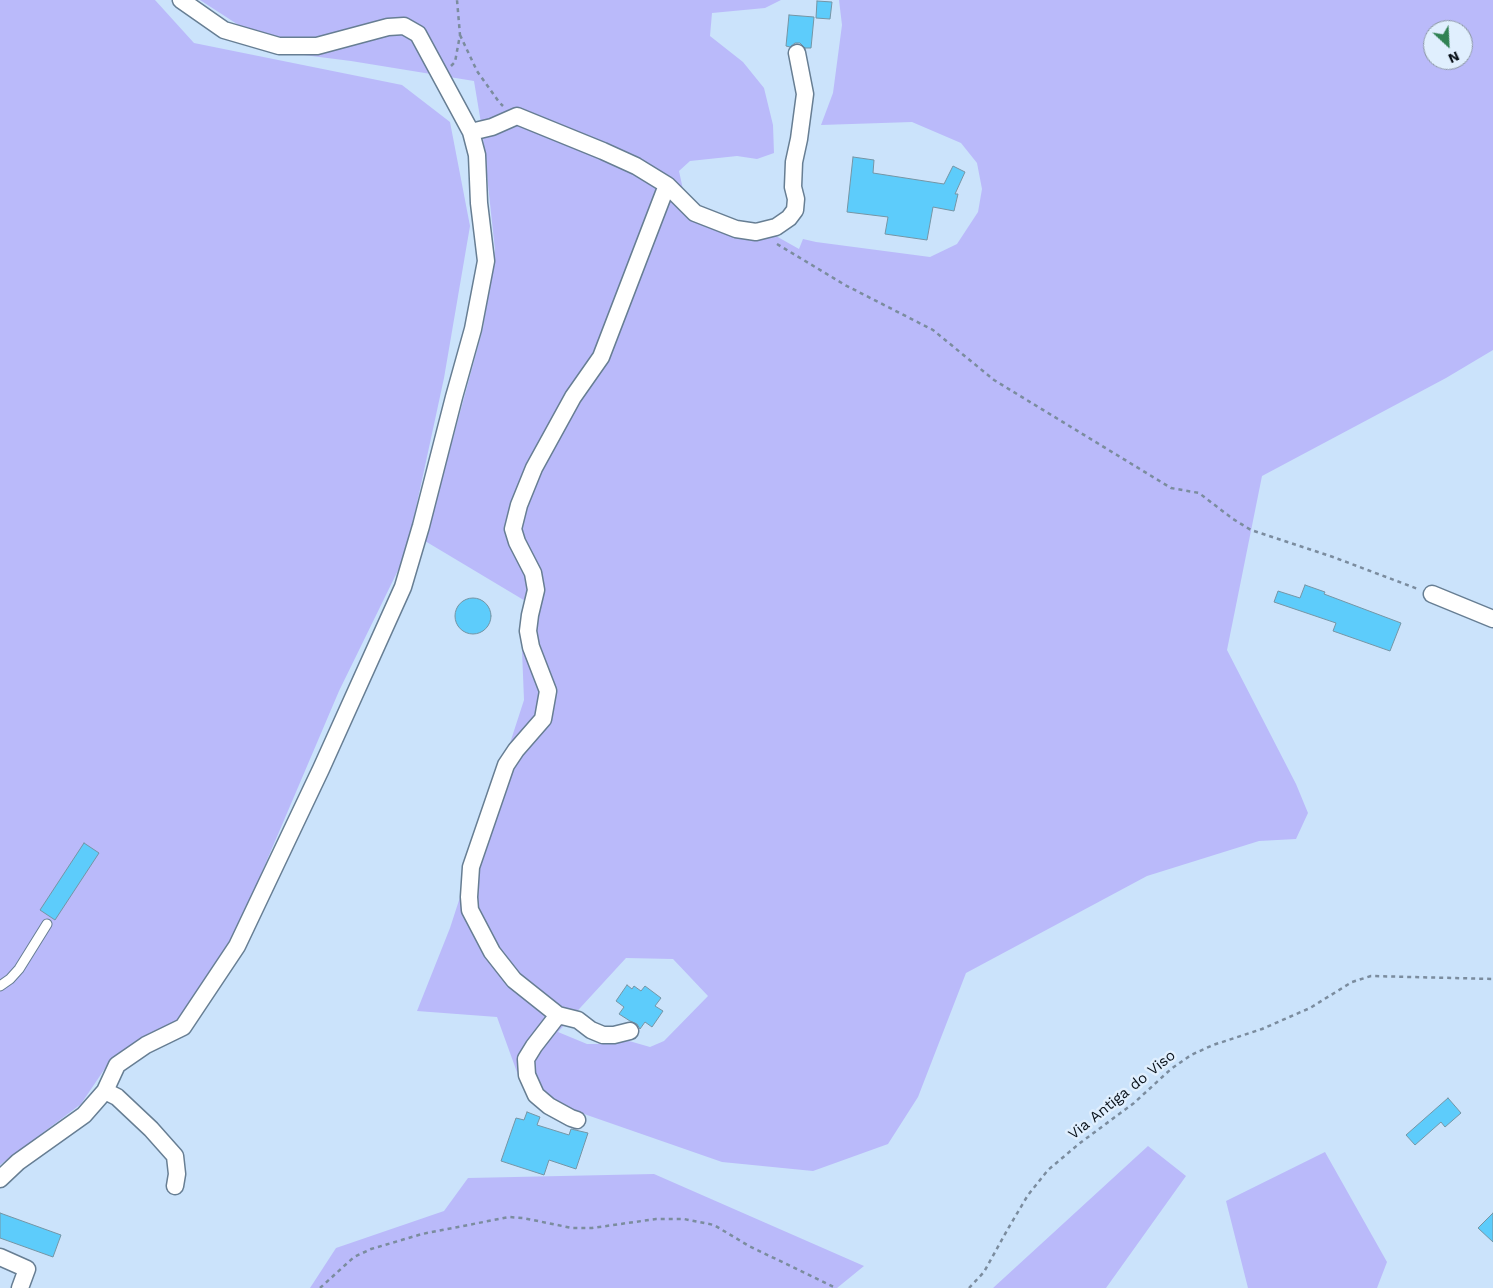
<!DOCTYPE html>
<style>
body{margin:0}
#map{position:relative;width:1493px;height:1288px;overflow:hidden;background:#cbe3fb;font-family:"Work Sans",sans-serif}
canvas{display:block}
.north{position:absolute;left:1423px;top:20px;width:50px;height:50px;box-sizing:border-box;background:#e0effe;border:1px solid #8a96a2;border-radius:50%;rotate:155deg;font-size:14px;font-weight:700;line-height:20px;text-align:center;color:#081018}
.north::after{content:'';display:block;margin:auto;width:18px;height:22px;background:#308254;clip-path:polygon(50% 0,100% 100%,50% 72%,0 100%)}
</style>
<div id="map">
<canvas width="1493" height="1288"></canvas>
<div class="north">N</div>
</div>
<script>
const ctx = document.querySelector('canvas').getContext('2d');
ctx.lineJoin = 'round';
function paint(path, color) {
  ctx.fillStyle = color;
  ctx.fill(path, 'evenodd');
}
function toPath(rows) {
  const path = new Path2D();
  for (const r of rows) {
    if (r.length === 3) {
      path.moveTo(r[0] + r[2], r[1]);
      path.arc(r[0], r[1], r[2], 0, 2 * Math.PI);
      continue;
    }
    path.moveTo(r[0], r[1]);
    for (let i = 2; i < r.length; i += 2) path.lineTo(r[i], r[i + 1]);
  }
  return path;
}
function trace(path, color, width, dash) {
  ctx.strokeStyle = color;
  ctx.lineWidth = width;
  ctx.lineCap = dash ? 'butt' : 'round';
  ctx.setLineDash(dash || []);
  ctx.stroke(path);
}
function write(font, color, halo, rows, align = 'center') {
  ctx.font = font + ' "Work Sans",sans-serif';
  ctx.lineWidth = 5;
  ctx.setLineDash([]);
  ctx.textBaseline = 'middle';
  ctx.strokeStyle = halo;
  ctx.fillStyle = color;
  for (const [text, x, y, turn = 0] of rows) {
    ctx.save();
    ctx.translate(x, y);
    ctx.rotate((+turn || 0) * Math.PI / 180);
    ctx.textAlign = isNaN(turn) ? turn : align;
    if (halo) ctx.strokeText(text, 0, 0);
    ctx.fillText(text, 0, 0);
    ctx.restore();
  }
}
const green = toPath([
 [0,0,155,0,194,43,402,85,450,122,470,226,444,378,406,554,339,691,253,893,222,961,178,1021,112,1058,81,1104,0,1165],
 [200,0,781,0,765,8,712,13,710,36,743,62,764,88,773,125,774,153,757,159,737,156,690,161,679,171,684,194,706,210,729,221,753,223,799,249,803,239,816,242,930,257,957,244,978,212,982,189,977,163,961,143,912,122,821,125,833,93,842,25,839,0,1493,0,1493,350,1446,378,1262,476,1227,650,1296,784,1308,813,1296,839,1259,841,1147,876,966,973,918,1097,888,1144,813,1171,722,1162,564,1107,528,1090,518,1075,497,1017,417,1011,450,928,524,700,522,650,527,602,425,541,483,328,495,250,482,129,474,81,351,61,280,52],
 [1433,30,1463,30,1463,60,1433,60],
 [626,958,673,959,708,996,664,1041,650,1047,629,1041,608,1044,587,1044,558,1032],
 [1148,1146,1186,1176,1106,1288,993,1288],
 [1325,1152,1387,1262,1377,1288,1248,1288,1226,1201],
 [654,1174,864,1266,837,1288,310,1288,336,1248,444,1211,468,1178]
]);
const building = toPath([
 [817,1,832,2,830,19,816,18,817,1],
 [789,15,814,17,811,48,805,48,800,43,795,43,790,47,786,46,789,15],
 [853,157,874,160,873,173,944,184,953,166,965,172,955,194,958,194,954,211,933,207,927,240,885,234,888,217,847,212,853,157],
 [1305,585,1325,592,1324,594,1401,623,1390,651,1333,631,1336,623,1274,602,1278,591,1300,598,1305,585],
 [473,616,18],
 [84,843,99,853,55,920,40,910,84,843],
 [627,985,632,989,634,986,641,991,645,986,661,998,655,1006,663,1011,652,1027,645,1022,640,1029,637,1024,630,1021,619,1014,624,1007,616,1001,627,985],
 [1448,1098,1461,1113,1445,1127,1441,1122,1415,1145,1406,1135,1448,1098],
 [527,1112,540,1117,537,1125,569,1135,571,1129,588,1133,576,1169,549,1160,544,1175,501,1161,516,1118,524,1120,527,1112],
 [0,1213,61,1235,53,1257,0,1238,0,1213],
 [1493,1213,1493,1242,1478,1228,1493,1213]
]);
const path = toPath([
 [460,35,477,71,499,102,503,106],
 [451,66,455,62,460,35,457,0],
 [777,244,845,285,933,330,994,380,1171,488,1199,493,1233,519,1251,530,1333,557,1418,589],
 [320,1288,354,1257,371,1249,422,1234,509,1217,523,1218,572,1228,592,1228,656,1219,684,1219,714,1225,749,1246,836,1288],
 [969,1288,984,1272,1009,1227,1028,1195,1048,1170,1080,1143,1134,1103,1171,1069,1191,1055,1213,1045,1262,1029,1310,1008,1352,982,1371,976,1493,979]
]);
const service = toPath([
 [0,986,10,979,19,969,47,924]
]);
const minor = toPath([
 [471,132,492,127,517,116,603,151,636,166,667,185,695,213,736,229,756,232,776,227,789,218,795,210,796,199,793,187,794,162,799,139,805,94,797,53],
 [1432,594,1493,619],
 [558,1015,534,1046,526,1059,527,1075,536,1095,549,1106,571,1118,577,1120],
 [630,1031,614,1035,603,1035,591,1030,578,1020,558,1015,514,980,492,952,470,910,469,897,471,867,506,765,516,750,543,719,548,691,531,647,528,631,530,615,536,590,533,573,517,542,513,529,519,505,534,468,573,397,601,357,667,185],
 [105,1091,117,1097,151,1129,175,1156,177,1174,175,1186],
 [0,1179,18,1162,84,1115,105,1091,117,1065,146,1045,183,1027,237,946,321,769,403,587,421,526,454,397,473,329,486,261,479,203,477,155,471,132,418,34,404,26,388,27,317,46,279,46,224,30,181,0],
 [0,1257,27,1269,20,1288]
]);
const streetNames = [
 ["Via Antiga do Viso",1122,1095,-39]
];
paint(green, '#babafa');
paint(building, '#5dccfb');
trace(building, '#7595a5', 1);
trace(service, '#677e93', 11);
trace(minor, '#677e93', 19);
trace(path, '#7b8c9e', 2.5, [4, 4]);
trace(service, '#fff', 9);
trace(minor, '#fff', 16);
write('15px', '#081018', '#e0effe', streetNames);
</script>
